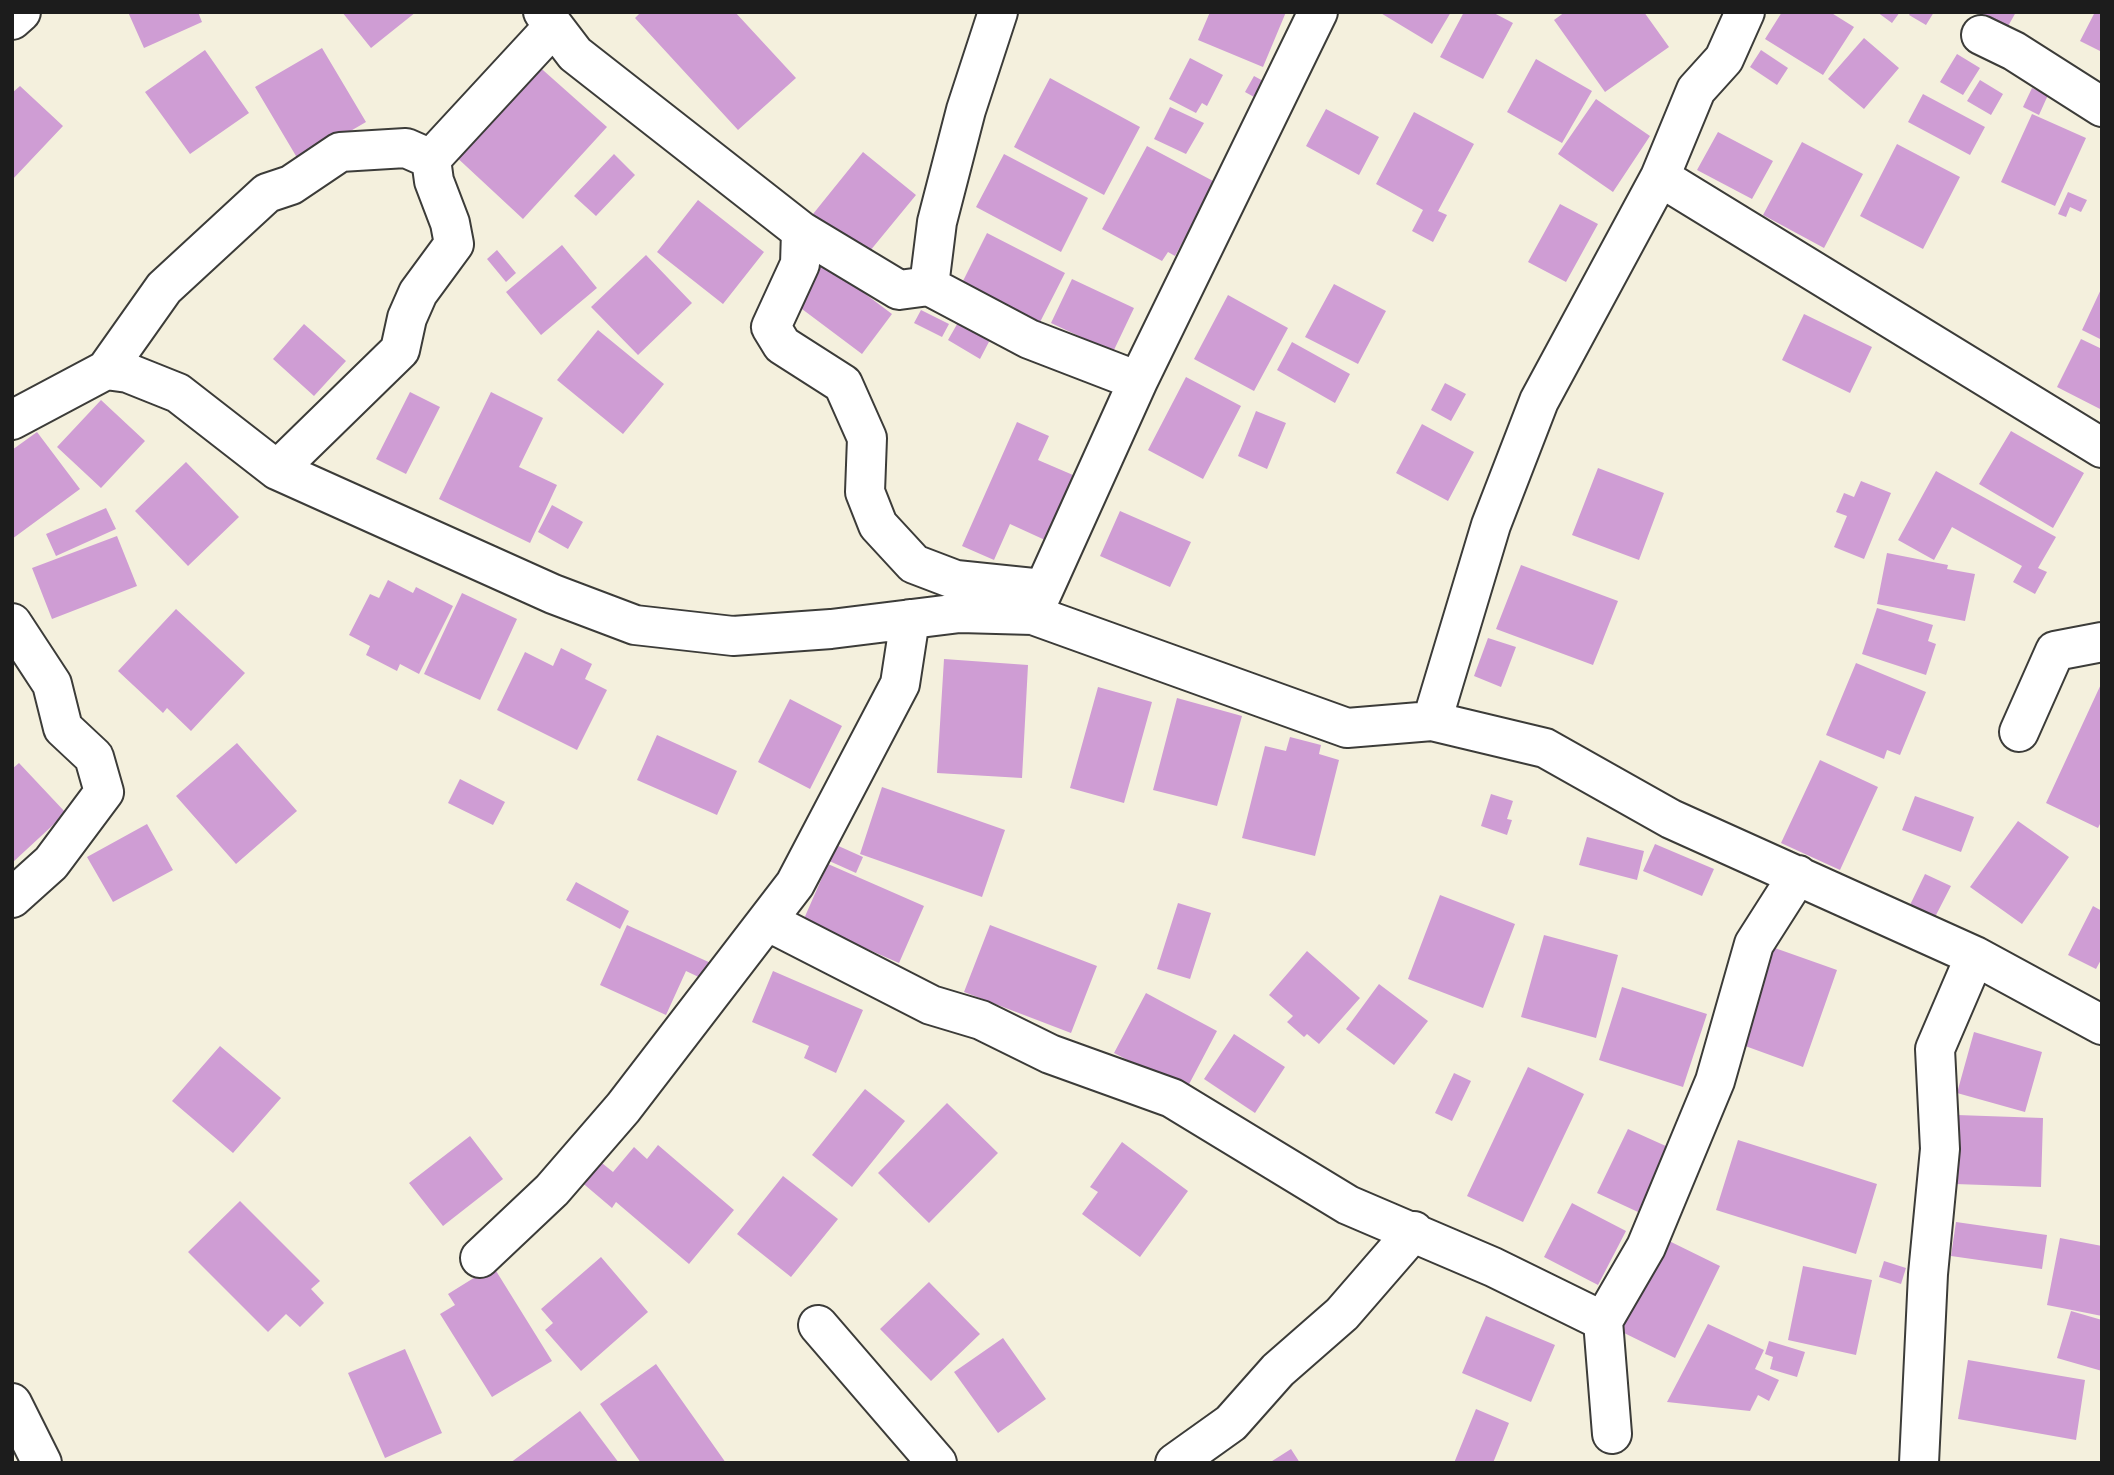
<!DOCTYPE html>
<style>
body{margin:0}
#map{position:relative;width:2114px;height:1475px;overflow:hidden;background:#f4f0dd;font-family:Mynerve,sans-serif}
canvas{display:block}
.frame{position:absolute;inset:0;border:14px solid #1c1c1c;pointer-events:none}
</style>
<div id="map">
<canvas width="2114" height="1475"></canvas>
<div class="frame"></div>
</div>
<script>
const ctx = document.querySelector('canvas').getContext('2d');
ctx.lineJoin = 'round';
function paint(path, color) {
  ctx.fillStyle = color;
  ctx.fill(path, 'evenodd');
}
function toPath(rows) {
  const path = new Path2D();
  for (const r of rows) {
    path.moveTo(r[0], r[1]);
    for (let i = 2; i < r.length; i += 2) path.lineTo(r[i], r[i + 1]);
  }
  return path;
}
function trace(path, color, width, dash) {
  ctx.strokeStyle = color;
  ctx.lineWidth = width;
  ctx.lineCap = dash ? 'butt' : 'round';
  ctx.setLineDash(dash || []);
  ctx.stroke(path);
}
const building = toPath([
 [128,12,198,12,202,22,144,48],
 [342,12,416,12,371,48],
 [641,12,735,12,796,78,738,130,635,18],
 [1210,12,1286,12,1263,67,1198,40],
 [1379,12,1451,12,1432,44],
 [1464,12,1492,12,1513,23,1483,79,1440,57],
 [1565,12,1644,12,1669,47,1605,92,1554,20],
 [1782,12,1830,12,1854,27,1823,75,1765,39],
 [1877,12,1900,12,1892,23],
 [1911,12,1934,12,1926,25,1909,15],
 [1978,12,2016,12,2007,28],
 [2095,12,2102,12,2102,52,2080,41],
 [1864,38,1899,68,1864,109,1828,79],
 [322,48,366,122,299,161,255,87],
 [205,50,249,113,190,154,145,92],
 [1761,50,1788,68,1777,85,1750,67],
 [1957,54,1980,68,1963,95,1940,82],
 [1190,58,1223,75,1207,106,1202,103,1196,113,1169,99],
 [1536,59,1592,91,1562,143,1507,112],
 [535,63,607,127,523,219,452,153],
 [1254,76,1265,82,1256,98,1245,92],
 [1050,78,1140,127,1104,195,1014,147],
 [1980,80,2003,94,1991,115,1967,101],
 [20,86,63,126,12,180,12,93],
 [2032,88,2048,95,2039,115,2023,107],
 [1923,94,1985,127,1970,155,1908,122],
 [1596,99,1650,136,1613,192,1558,154],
 [1170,107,1204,123,1186,154,1154,139],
 [1326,109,1379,137,1359,175,1306,146],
 [1414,112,1474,144,1438,211,1447,215,1433,242,1412,231,1423,210,1376,184],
 [2032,114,2086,138,2055,206,2001,182],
 [1718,132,1773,161,1752,199,1697,170],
 [1802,142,1863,174,1824,248,1763,215],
 [1897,144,1960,177,1923,249,1860,216],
 [1147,146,1215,182,1175,256,1168,252,1162,261,1102,229],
 [863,152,916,195,865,257,813,214],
 [614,154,635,175,596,216,574,196],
 [1004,154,1088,198,1061,252,976,207],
 [2068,192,2087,200,2081,212,2070,207,2066,217,2058,214],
 [698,200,764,252,723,304,657,252],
 [1560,204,1598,224,1566,282,1528,262],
 [987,233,1065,273,1038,326,960,287],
 [562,245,597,288,541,335,506,292],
 [497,250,516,273,506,282,487,259],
 [646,255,692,303,638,355,591,307],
 [820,260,892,314,862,354,790,300],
 [1072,279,1134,308,1113,352,1051,323],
 [1334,284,1386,311,1358,364,1305,337],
 [2102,287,2102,340,2082,330],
 [1228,295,1288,328,1254,391,1194,359],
 [921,310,949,324,942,337,914,323],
 [1804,314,1872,347,1850,393,1782,360],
 [960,319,992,336,980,359,948,340],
 [304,324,346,361,314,396,273,359],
 [598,330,664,384,623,434,557,380],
 [2081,339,2102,349,2102,410,2057,387],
 [1292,342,1350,374,1335,403,1277,370],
 [1186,377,1241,406,1203,479,1148,450],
 [1445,383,1466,394,1451,421,1431,410],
 [410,392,440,407,406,474,376,459],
 [491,392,543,418,519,467,557,485,530,543,439,499],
 [101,400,145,441,101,488,57,447],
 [1256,411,1286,423,1267,469,1238,456],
 [1017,422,1049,436,1038,460,1073,475,1045,540,1010,524,994,560,962,546],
 [1422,424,1474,452,1448,501,1396,473],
 [2011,431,2084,473,2053,528,1979,484],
 [37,432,80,489,12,539,12,450],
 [186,462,239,517,188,566,135,511],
 [1598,468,1664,493,1639,560,1572,535],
 [1936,471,2056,537,2038,568,2047,572,2035,594,2013,582,2022,566,1952,527,1934,560,1898,540],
 [1861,481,1891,493,1864,559,1834,547,1847,516,1836,512,1844,493,1854,497],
 [552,505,583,522,568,549,538,532],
 [106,508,116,529,56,556,46,534],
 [1120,511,1191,542,1170,587,1100,556],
 [117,536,137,586,52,619,32,568],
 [1887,553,1948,565,1947,569,1975,574,1965,621,1877,604],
 [1521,565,1618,601,1593,665,1496,629],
 [388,580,413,593,416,587,453,606,419,674,400,664,397,671,366,655,370,646,349,635,370,594,379,598],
 [462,593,517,619,480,700,424,674],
 [1877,608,1933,625,1928,641,1936,644,1926,675,1862,654],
 [176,609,245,673,191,731,167,708,163,713,118,671],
 [1488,638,1516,647,1501,687,1474,676],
 [561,648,592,664,585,679,607,690,577,750,497,710,525,652,553,666],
 [944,659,1028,665,1022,778,937,773],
 [1856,663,1926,692,1900,755,1887,750,1884,759,1826,735],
 [2102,682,2102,820,2098,828,2046,803],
 [1098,687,1152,702,1124,803,1070,788],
 [1177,698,1242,716,1217,806,1153,790],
 [790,699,842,726,810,789,758,762],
 [657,735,737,771,717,815,637,780],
 [1290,737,1321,745,1319,754,1339,760,1315,856,1242,838,1265,746,1286,751],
 [237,743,297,811,236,864,176,796],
 [1820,760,1878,787,1840,870,1781,843],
 [19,763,66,813,12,863,12,769],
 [460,779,505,802,493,825,448,803],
 [882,787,1005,830,982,897,860,854],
 [1491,794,1513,801,1507,819,1512,820,1507,835,1481,826],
 [1915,796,1974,817,1961,852,1902,830],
 [2018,821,2069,857,2022,924,1970,887],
 [147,824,173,870,113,902,87,857],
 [1587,837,1644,851,1637,880,1579,865],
 [834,844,863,857,856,873,827,860],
 [1655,844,1714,869,1702,896,1643,871],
 [828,864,924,906,899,963,803,921],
 [1925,874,1951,886,1935,917,1910,905],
 [576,882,629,911,620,929,566,900],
 [1440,895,1515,924,1483,1008,1408,979],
 [1178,903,1211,913,1190,979,1157,969],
 [2093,906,2102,911,2102,958,2096,969,2068,955],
 [627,925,713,964,705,980,686,971,666,1015,600,985],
 [990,925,1097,966,1071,1033,964,992],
 [1544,935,1618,955,1596,1038,1521,1017],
 [1772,947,1837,970,1803,1067,1737,1043],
 [1307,951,1360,998,1319,1044,1307,1034,1304,1037,1287,1022,1293,1016,1269,995],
 [773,971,863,1010,836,1073,804,1058,809,1046,752,1022],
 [1379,984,1428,1021,1394,1065,1346,1029],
 [1622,987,1707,1014,1683,1087,1599,1060],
 [1146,993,1217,1031,1186,1090,1114,1053],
 [1974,1032,2042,1052,2025,1112,1957,1093],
 [1234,1034,1285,1067,1255,1113,1204,1079],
 [220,1046,281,1098,233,1153,172,1101],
 [1528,1067,1584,1094,1523,1222,1467,1196],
 [1454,1073,1471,1081,1452,1121,1435,1113],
 [865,1089,905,1121,852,1187,812,1155],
 [947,1103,998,1153,929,1223,878,1173],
 [1957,1115,2043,1118,2041,1187,1955,1184],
 [1628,1129,1668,1147,1638,1212,1597,1193],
 [470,1136,503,1179,443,1226,409,1183],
 [1738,1140,1877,1184,1856,1254,1716,1210],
 [1122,1142,1188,1191,1140,1257,1082,1214,1098,1192,1090,1187],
 [658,1145,734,1210,689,1264,616,1202,612,1208,579,1180,597,1159,613,1172,634,1147,647,1159],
 [783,1176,838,1219,791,1277,737,1234],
 [240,1201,320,1281,311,1289,324,1303,300,1327,286,1314,268,1332,188,1252],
 [1572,1203,1626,1231,1598,1285,1544,1257],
 [1956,1222,2047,1235,2042,1269,1951,1256],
 [1663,1238,1720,1266,1675,1358,1618,1330],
 [2060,1238,2102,1246,2102,1316,2047,1305],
 [601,1257,648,1312,581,1371,545,1330,553,1323,541,1309],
 [1884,1261,1906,1268,1901,1284,1879,1277],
 [493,1266,552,1361,492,1397,440,1314,455,1305,448,1294],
 [1803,1266,1872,1280,1856,1355,1788,1340],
 [929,1282,980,1334,931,1381,880,1329],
 [2071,1311,2102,1320,2102,1371,2057,1358],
 [1486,1316,1555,1345,1531,1402,1462,1373],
 [1708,1324,1764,1350,1755,1369,1779,1380,1769,1401,1758,1395,1750,1411,1667,1402],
 [1003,1338,1046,1399,998,1433,954,1372],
 [1769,1341,1805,1352,1797,1377,1770,1369,1773,1357,1765,1354],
 [405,1349,442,1433,385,1458,348,1373],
 [1968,1360,2085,1380,2076,1440,1958,1419],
 [656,1364,726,1463,641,1463,600,1404],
 [1476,1409,1509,1423,1493,1463,1454,1463],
 [580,1411,619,1463,510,1463],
 [1291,1449,1300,1463,1269,1463]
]);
const street = toPath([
 [543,12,575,54,801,231,800,264,771,327,782,345,843,384,867,438,865,492,878,525,914,564,956,580,1043,589],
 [12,20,21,12],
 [1981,35,2014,51,2102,107],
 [1660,177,2102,448],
 [801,231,899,290,929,286,937,222,966,110,998,12],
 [929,286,1029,339,1138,381],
 [106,370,164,288,267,193,291,185,340,152,406,148,431,159],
 [12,420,106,370,128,373,178,393,277,470,553,594,635,625,733,636,831,629,960,613,1033,615,1347,728,1432,721,1545,748,1671,819,1975,956,2102,1025],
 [277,470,400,350,407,318,418,293,454,244,450,223,434,181,431,159,553,27],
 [1034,611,1138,381,1318,12],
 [12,623,52,684,63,728,94,757,104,792,51,863,12,898],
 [1432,721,1491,525,1539,401,1660,177,1696,90,1724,59,1745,12],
 [2019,732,2055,651,2102,642],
 [767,921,931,1005,981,1020,1050,1054,1172,1098,1348,1205,1493,1267,1603,1321,1646,1247,1715,1081,1754,944,1798,875],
 [480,1258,552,1190,623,1108,795,884,900,684,910,619],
 [1603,1321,1612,1434],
 [818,1325,937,1463],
 [12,1403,42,1463],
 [1175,1463,1231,1423,1278,1370,1342,1314,1414,1231],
 [1919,1463,1928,1274,1940,1149,1935,1049,1975,956]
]);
paint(building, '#cf9dd4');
trace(street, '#3c3c39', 42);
trace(street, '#fff', 38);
</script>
